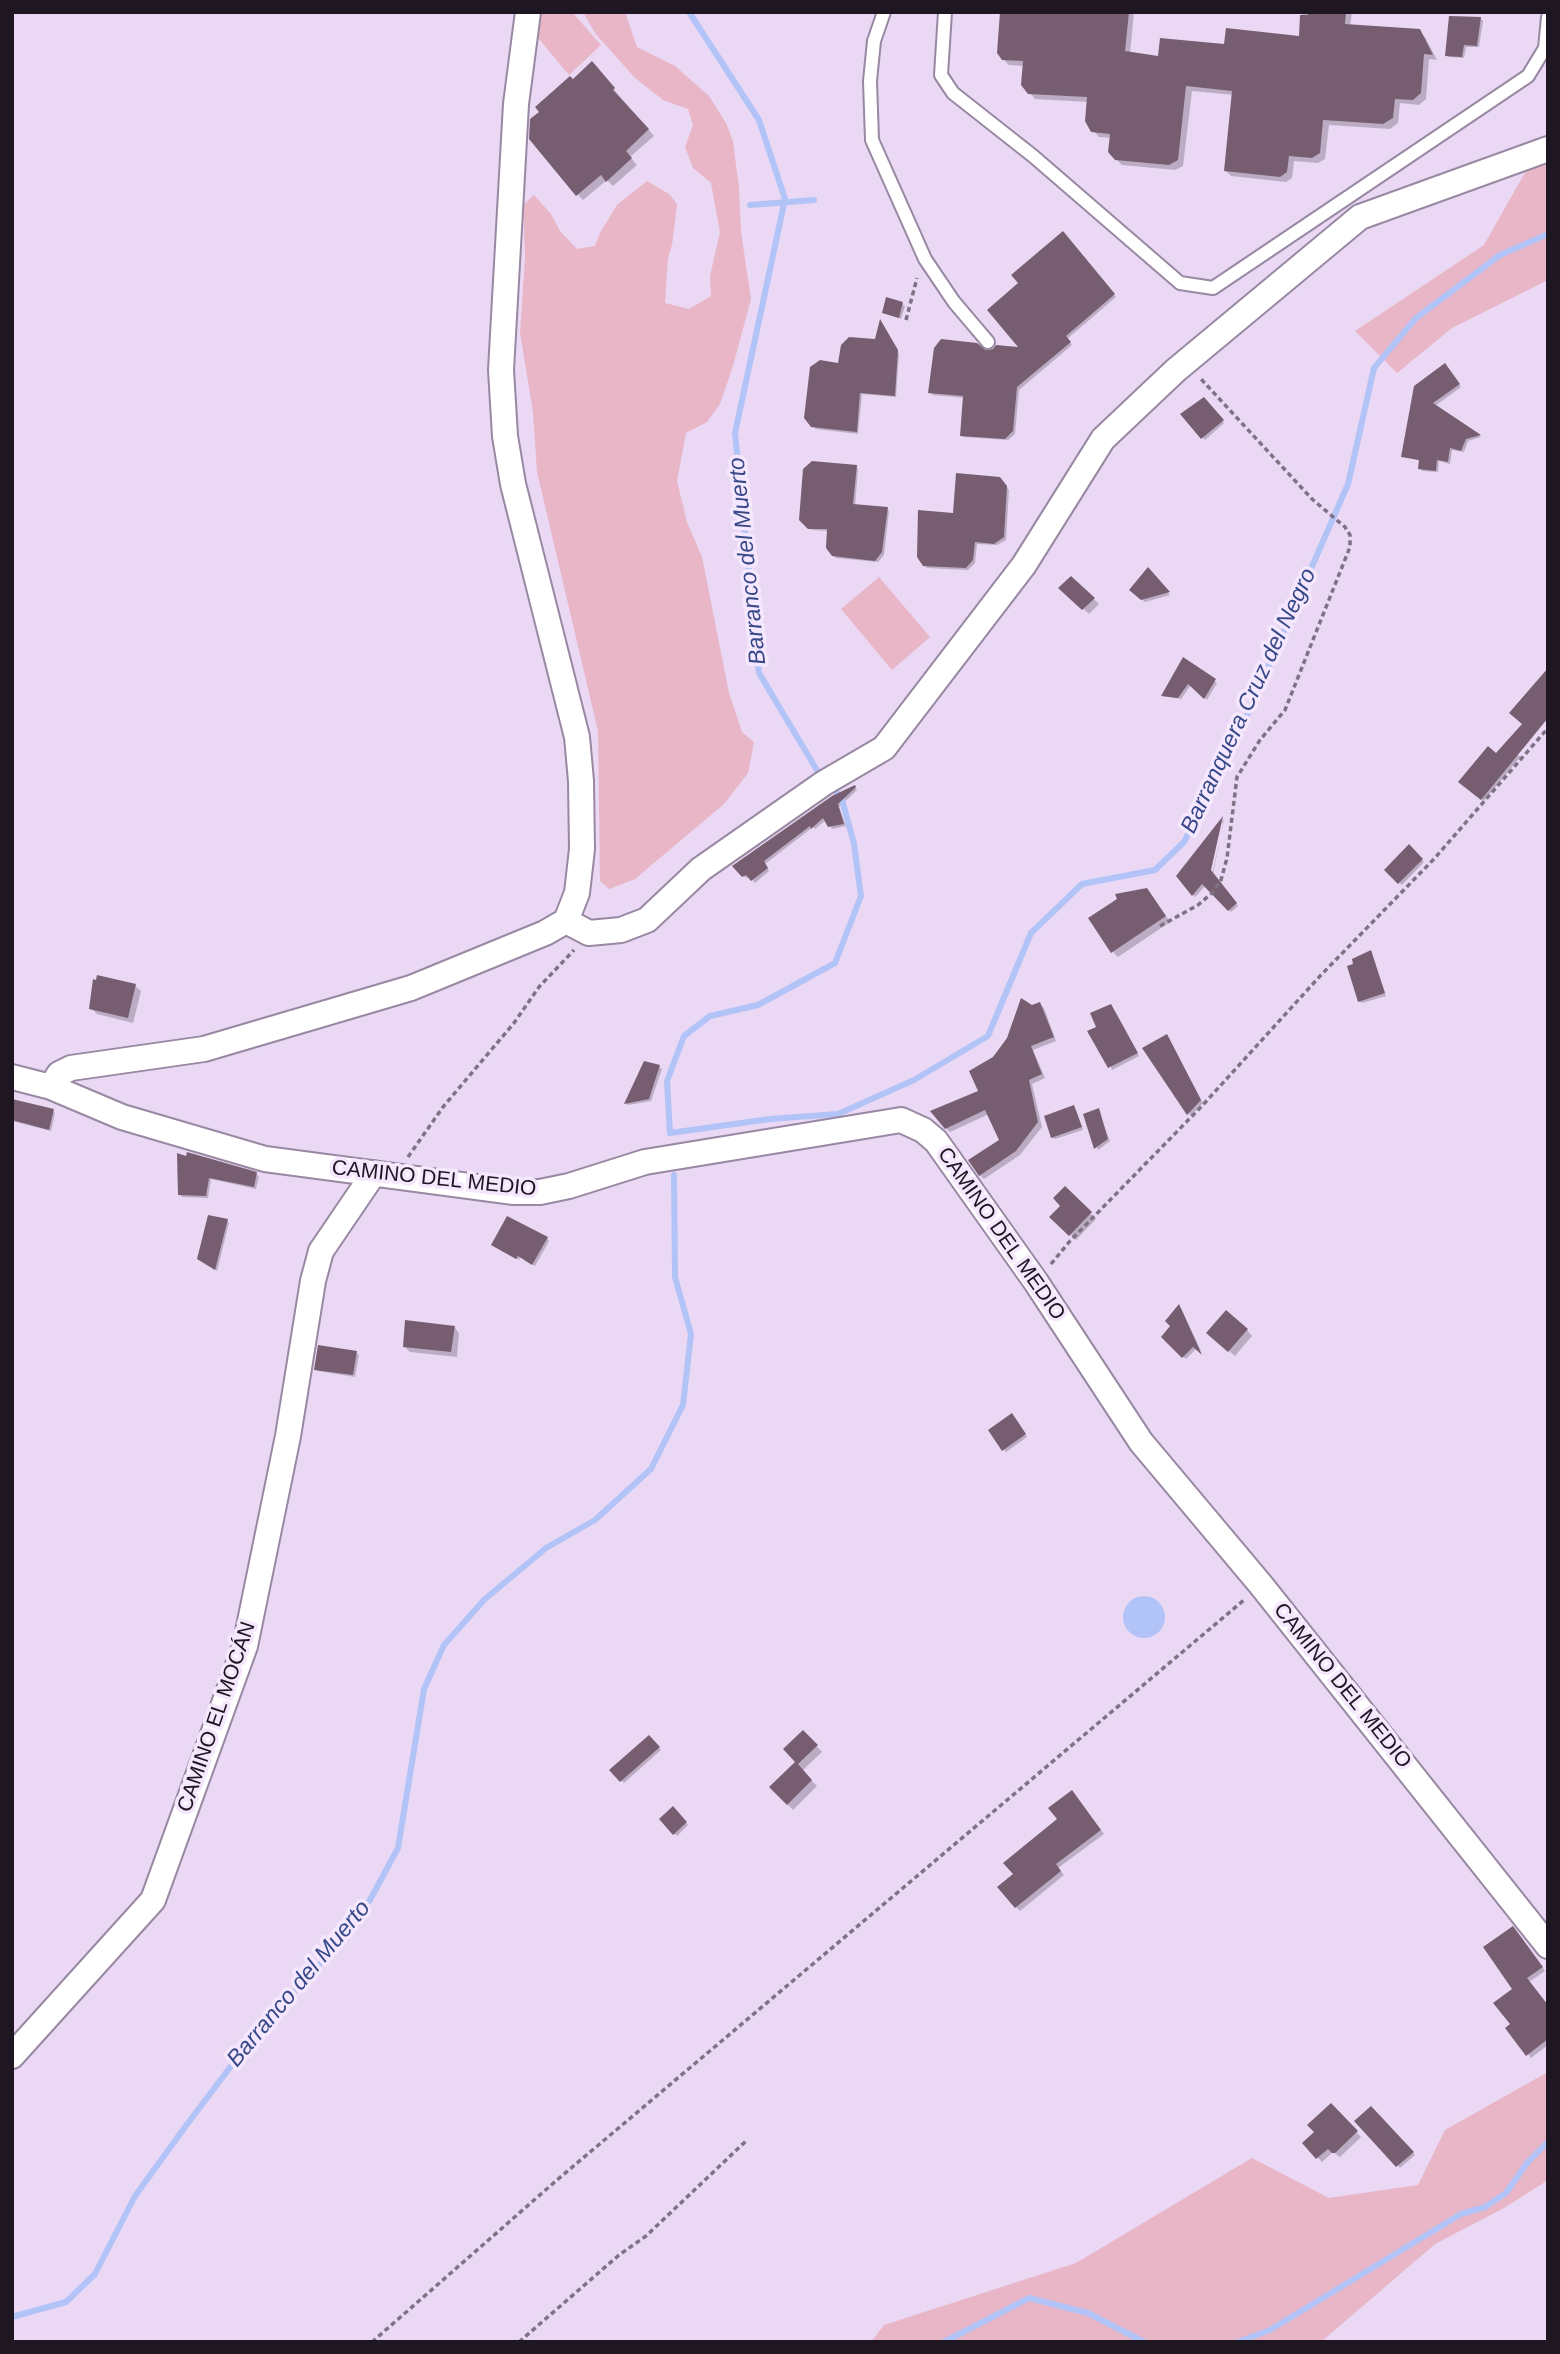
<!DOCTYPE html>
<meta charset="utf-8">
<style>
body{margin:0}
#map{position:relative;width:1560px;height:2354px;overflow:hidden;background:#ead8f4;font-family:Helvetica,sans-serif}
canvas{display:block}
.frame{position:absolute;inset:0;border:14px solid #1e1721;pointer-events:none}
</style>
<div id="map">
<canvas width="1560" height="2354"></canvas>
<div class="frame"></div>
</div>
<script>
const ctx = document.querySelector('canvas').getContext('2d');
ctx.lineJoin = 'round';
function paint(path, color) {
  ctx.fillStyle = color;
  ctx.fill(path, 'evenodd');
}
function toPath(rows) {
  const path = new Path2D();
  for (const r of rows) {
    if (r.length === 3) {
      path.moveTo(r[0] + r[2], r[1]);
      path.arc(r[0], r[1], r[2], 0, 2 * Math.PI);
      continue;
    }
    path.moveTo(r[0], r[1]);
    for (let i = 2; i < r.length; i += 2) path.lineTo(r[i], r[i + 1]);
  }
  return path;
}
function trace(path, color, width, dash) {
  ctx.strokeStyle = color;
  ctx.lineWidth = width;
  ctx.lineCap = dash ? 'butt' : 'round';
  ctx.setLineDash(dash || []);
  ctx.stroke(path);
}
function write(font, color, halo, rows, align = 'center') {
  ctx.font = font + ' Helvetica,sans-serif';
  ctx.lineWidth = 7;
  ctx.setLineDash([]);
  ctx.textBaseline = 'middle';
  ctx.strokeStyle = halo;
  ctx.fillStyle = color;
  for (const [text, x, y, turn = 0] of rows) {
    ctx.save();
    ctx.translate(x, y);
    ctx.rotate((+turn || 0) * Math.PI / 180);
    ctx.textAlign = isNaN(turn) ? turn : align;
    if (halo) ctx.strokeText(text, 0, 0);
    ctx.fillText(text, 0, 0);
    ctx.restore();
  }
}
const green = toPath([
 [539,12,572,12,601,45,569,75,534,33],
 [583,12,625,12,637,47,675,66,709,96,726,123,733,141,739,188,741,232,751,299,733,366,720,404,707,422,686,433,677,481,687,522,702,557,729,693,742,732,754,742,748,773,724,804,635,879,609,889,600,881,598,731,537,472,533,412,520,333,525,257,523,205,534,195,551,214,560,231,577,249,595,246,600,233,617,205,647,181,669,194,677,204,672,245,668,258,665,303,689,309,711,296,710,276,720,232,711,183,693,168,685,147,693,125,688,109,663,100,634,77,595,33],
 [1548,165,1548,280,1452,328,1397,373,1355,331,1484,245,1527,169],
 [879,577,930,637,892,670,841,609],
 [1548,2072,1548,2180,1504,2208,1435,2244,1321,2342,871,2342,884,2325,1076,2263,1252,2158,1329,2198,1418,2185,1445,2130]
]);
const water = toPath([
 [1144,1617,21]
]);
const shadow = toPath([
 [1002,12,1134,12,1130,54,1160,58,1225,46,1300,38,1302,12,1352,12,1350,27,1419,31,1425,37,1437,60,1429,59,1426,99,1419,105,1400,103,1398,123,1390,129,1329,125,1325,159,1318,163,1294,161,1292,178,1286,182,1231,176,1226,171,1234,95,1192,91,1183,166,1175,170,1122,165,1116,159,1112,138,1099,137,1093,130,1089,102,1035,99,1029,92,1024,66,1009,65,1003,59],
 [1480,18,1483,21,1479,47,1466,47,1464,58,1449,57,1446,55],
 [592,64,654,136,630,157,637,165,613,186,607,180,583,200,578,195,573,81],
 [1062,234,1116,297,1067,339,1072,345,1019,390,1015,434,1008,440,964,437,961,435,965,398,933,395,930,392,985,352,1022,350,1021,283],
 [902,304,905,306,901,319,884,313],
 [882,324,899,354,896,397,862,394,858,434,816,429,813,426,876,341],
 [1447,367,1461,387,1435,406,1481,437,1468,441,1464,452,1452,450,1450,464,1439,461,1438,472,1422,471,1420,468,1421,461,1403,456],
 [1204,399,1224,423,1205,440,1183,414],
 [856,466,858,469,855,506,887,509,889,511,884,555,878,562,836,558,833,555,828,531,812,530,800,520],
 [1002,481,1009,490,1006,540,997,545,977,544,975,563,968,570,927,568,924,565,954,515],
 [1148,570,1170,595,1145,602,1132,590],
 [1071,578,1099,604,1089,614,1061,588],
 [1184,659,1217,683,1207,700,1191,685,1181,699,1163,696],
 [1499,752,1521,756,1484,801,1461,782],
 [855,787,857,790,839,807,846,826,832,829,826,820,815,829,813,827,765,864,769,871,755,883,749,876,746,878,734,866],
 [1224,819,1213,874,1238,906,1231,912,1206,885,1195,897,1179,876],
 [1224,821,1211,879,1208,878,1219,826],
 [1409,847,1424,862,1402,885,1386,870],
 [1152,896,1170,922,1118,957,1113,952],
 [1370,952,1386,996,1362,1003,1359,1001],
 [97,982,135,986,141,991,133,1023,97,1014,91,1008],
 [1040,1004,1044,1008,1056,1041,1033,1050,1045,1078,1032,1084,1042,1127,1020,1155,984,1179,980,1175,1001,1141,989,1114,950,1132,946,1128,980,1092,994,1058,1031,1007],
 [1113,1009,1139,1056,1112,1070,1098,1028],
 [1167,1036,1203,1103,1191,1116,1144,1049],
 [659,1067,662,1069,651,1101,628,1105,626,1103],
 [12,1100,53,1111,55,1113,51,1131,12,1121],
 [1076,1110,1083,1130,1055,1139,1052,1137],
 [1098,1110,1110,1141,1098,1150,1085,1115],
 [179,1156,256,1174,259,1176,256,1189,211,1179,208,1198,182,1197,180,1195],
 [1065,1188,1096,1219,1076,1240,1052,1217,1063,1206],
 [227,1221,229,1223,217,1271,202,1261],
 [547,1238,549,1241,535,1266,520,1257,519,1260,495,1247],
 [1181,1308,1201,1351,1197,1348,1186,1359,1163,1337,1173,1326],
 [454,1327,459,1333,457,1357,410,1352,404,1346],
 [1247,1330,1252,1336,1235,1356,1214,1338],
 [356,1353,359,1355,355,1377,318,1371,316,1369],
 [1014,1418,1027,1437,1006,1452,1004,1450],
 [803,1732,822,1752,802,1771,817,1786,793,1810,771,1787,797,1762],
 [649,1737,661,1750,624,1783,612,1770],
 [1075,1796,1104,1834,1058,1868,1064,1875,1020,1911,1016,1907,1015,1875],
 [673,1809,688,1825,677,1836,661,1819],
 [1517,1932,1545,1971,1529,1982,1548,2006,1548,2045,1531,2058,1528,2054,1514,1990],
 [1331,2105,1361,2137,1340,2157,1333,2152,1322,2162,1304,2143,1316,2132],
 [1371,2109,1415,2155,1400,2168,1357,2121]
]);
const stream = toPath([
 [689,12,759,120,785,199,735,433,759,673,821,777],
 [750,205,814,200],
 [830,788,841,796,854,844,861,896,835,963,758,1005,710,1016,684,1036,667,1081,670,1133,770,1119,838,1114,914,1080,988,1036,1031,933,1082,884,1155,870,1184,842,1234,745,1348,484,1374,368,1416,318,1500,255,1548,234],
 [12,2317,66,2302,95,2274,135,2196,185,2127,256,2033,324,1959,370,1900,398,1848,424,1689,444,1645,485,1599,546,1548,595,1520,651,1469,683,1405,691,1334,675,1277,674,1175],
 [944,2342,1029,2298,1088,2313,1144,2342],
 [1238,2342,1270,2330,1461,2214,1485,2207,1506,2193,1527,2163,1548,2142]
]);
const building = toPath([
 [1000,12,1129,12,1125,51,1158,56,1160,38,1224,44,1226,28,1299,36,1300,15,1308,15,1308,12,1346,12,1345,24,1420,29,1433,55,1424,54,1421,93,1413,100,1395,99,1393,118,1383,124,1323,120,1320,153,1312,158,1289,156,1287,172,1280,177,1224,171,1232,91,1186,86,1178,160,1169,165,1115,160,1108,152,1110,134,1091,132,1085,121,1087,97,1028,94,1021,85,1023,61,1002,60,997,53],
 [1449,16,1481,17,1477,46,1464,45,1462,57,1445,56],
 [592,61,615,88,613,90,649,129,626,151,632,158,606,182,601,175,576,196,529,139,530,119,539,112,535,107,570,76,573,79],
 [1063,231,1115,294,1066,336,1071,342,1017,387,1013,431,1005,439,960,436,963,396,928,393,934,348,941,339,977,343,986,350,993,349,996,345,1018,347,987,310,1018,283,1011,275],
 [886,297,903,302,899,318,882,313],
 [880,319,898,350,895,396,860,393,857,432,811,427,804,418,810,367,820,360,838,363,841,345,849,337,875,339],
 [1445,363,1460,384,1433,403,1481,435,1466,439,1461,451,1450,448,1448,462,1437,460,1436,471,1418,469,1419,460,1401,457,1414,386],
 [1204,397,1224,420,1201,439,1180,414],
 [812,461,857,465,853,504,888,507,882,552,875,561,832,556,826,548,827,529,808,529,799,520,803,469],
 [956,473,1000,477,1007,486,1004,537,994,544,975,542,973,560,966,568,923,566,917,557,918,510,953,513],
 [1148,567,1170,592,1141,600,1129,590],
 [1071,576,1095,598,1082,610,1058,588],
 [1183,657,1216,679,1204,699,1188,684,1178,698,1161,696],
 [1548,668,1548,718,1481,800,1458,782,1488,746,1496,753,1522,724,1509,713],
 [855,785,856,787,838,804,844,824,828,827,823,818,811,829,810,826,764,861,768,868,751,881,746,875,742,877,732,866,832,796],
 [1223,816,1211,870,1237,903,1228,911,1202,884,1192,896,1176,876],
 [1409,844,1423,859,1398,884,1384,870],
 [1147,888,1166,916,1111,953,1088,918,1117,899,1115,894],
 [1371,950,1385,993,1358,1002,1347,966,1353,964,1352,959],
 [97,975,136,984,128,1018,89,1009,93,979,96,980],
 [1021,998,1032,1005,1040,1002,1054,1037,1031,1046,1042,1074,1029,1080,1038,1122,1016,1151,979,1176,968,1160,999,1140,985,1110,945,1129,930,1111,978,1091,969,1071,993,1057,1007,1038],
 [1111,1004,1138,1053,1108,1068,1087,1031,1096,1027,1090,1013],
 [1167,1034,1201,1100,1187,1115,1142,1048],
 [644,1061,660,1065,649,1099,624,1104],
 [12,1099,54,1109,49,1130,12,1120],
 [1074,1105,1082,1127,1051,1138,1044,1116],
 [1099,1108,1108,1139,1094,1149,1083,1114],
 [187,1152,257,1172,254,1187,209,1178,206,1196,178,1195,177,1153,186,1156],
 [1065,1186,1092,1212,1069,1236,1049,1217,1060,1206,1053,1198],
 [208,1215,228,1219,215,1270,197,1259],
 [507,1216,548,1237,532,1265,518,1256,516,1259,491,1245],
 [1179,1304,1202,1355,1193,1347,1182,1358,1161,1337,1170,1326,1165,1321],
 [1226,1310,1248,1329,1228,1352,1206,1333],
 [405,1320,455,1326,451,1352,403,1347],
 [318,1345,357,1351,353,1375,314,1370],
 [1012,1413,1026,1434,1002,1451,988,1430],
 [803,1730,818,1745,798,1764,812,1780,787,1805,769,1787,795,1762,783,1749],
 [649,1735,660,1747,620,1782,609,1770],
 [1072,1790,1101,1830,1056,1864,1061,1871,1015,1908,997,1887,1013,1874,1003,1863,1057,1819,1048,1808],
 [673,1806,687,1822,673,1835,659,1819],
 [1513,1926,1543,1967,1527,1978,1548,2005,1548,2039,1526,2056,1505,2028,1510,2024,1493,2003,1512,1989,1483,1947],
 [1331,2103,1358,2131,1335,2153,1332,2153,1328,2149,1316,2159,1302,2143,1314,2132,1307,2125],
 [1371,2106,1414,2152,1396,2167,1354,2121]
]);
const path = toPath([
 [906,320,917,278],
 [1160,926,1198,905,1212,893,1221,880,1227,858,1237,777,1260,740,1285,710,1350,547,1350,535,1345,527,1312,499,1201,379],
 [408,1157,443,1107,514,1023,539,987,574,950],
 [1051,1264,1070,1241,1201,1107,1321,975,1434,859,1548,728],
 [372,2342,557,2180,1244,1600],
 [519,2342,619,2255,646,2236,746,2141]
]);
const service = toPath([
 [884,12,874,41,870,81,872,140,925,259,954,302,988,342],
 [945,12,941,75,953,93,1033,156,1180,283,1213,288,1528,76,1545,48,1548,17]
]);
const minor = toPath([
 [566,921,589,933,621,930,647,920,701,869,824,783,884,748,1024,565,1103,439,1176,370,1360,217,1548,149],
 [12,1077,51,1087,122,1117,265,1159,514,1192,540,1192,569,1186,645,1162,901,1120,923,1130,936,1141,1036,1282,1141,1442,1261,1585,1548,1946],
 [51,1087,59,1074,71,1068,204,1049,411,988,545,933,566,921,577,893,582,849,581,781,577,737,513,484,505,436,501,370,516,104,528,12],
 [12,2056,153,1900,245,1646,288,1436,313,1281,321,1251,374,1173]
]);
const streetNames = [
 ["CAMINO DEL MEDIO",434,1179,6],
 ["CAMINO DEL MEDIO",1001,1234,55],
 ["CAMINO DEL MEDIO",1342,1686,51],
 ["CAMINO EL MOCÁN",217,1717,-71]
];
const waterNames = [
 ["Barranco del Muerto",748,561,-96],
 ["Barranquera Cruz del Negro",1249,701,-65],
 ["Barranco del Muerto",299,1984,-50]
];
paint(green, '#e8b6c6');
paint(water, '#b1c3f7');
paint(shadow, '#0003');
trace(stream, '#b1c3f7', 6);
paint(building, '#765e70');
trace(service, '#9988a2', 16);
trace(minor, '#9988a2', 28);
trace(path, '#7e7284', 3.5, [5, 3.5]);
trace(service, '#fff', 12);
trace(minor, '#fff', 24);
write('21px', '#1e1721', '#f5e7fd', streetNames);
write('italic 23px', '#374988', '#f5e7fd', waterNames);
</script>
